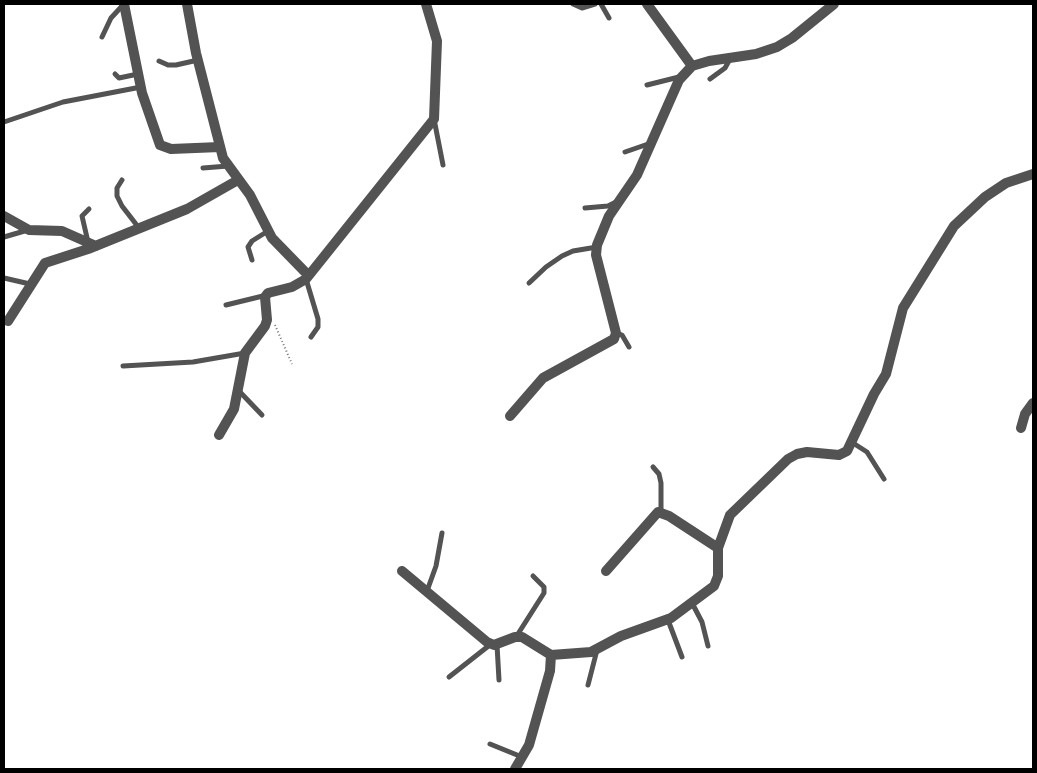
<!DOCTYPE html>
<style>
body{margin:0}
#map{position:relative;width:1037px;height:773px;overflow:hidden;background:#fff;font-family:"Fira Sans Condensed",sans-serif}
canvas{display:block}
.frame{position:absolute;inset:0;border:5px solid #000;pointer-events:none}
</style>
<div id="map">
<canvas width="1037" height="773"></canvas>
<div class="frame"></div>
</div>
<script>
const ctx = document.querySelector('canvas').getContext('2d');
ctx.lineJoin = 'round';
function toPath(rows) {
  const path = new Path2D();
  for (const r of rows) {
    path.moveTo(r[0], r[1]);
    for (let i = 2; i < r.length; i += 2) path.lineTo(r[i], r[i + 1]);
  }
  return path;
}
function trace(path, color, width, dash) {
  ctx.strokeStyle = color;
  ctx.lineWidth = width;
  ctx.lineCap = dash ? 'butt' : 'round';
  ctx.setLineDash(dash || []);
  ctx.stroke(path);
}
const path = toPath([
 [275,325,292,364]
]);
const service = toPath([
 [573,4,582,8,595,4],
 [601,4,609,18],
 [102,37,111,18,123,5],
 [159,61,168,65,176,65,198,60],
 [115,74,119,78,138,74],
 [710,79,725,68,730,59],
 [647,85,679,77],
 [434,119,443,165],
 [4,122,63,102,141,87],
 [625,152,651,143],
 [203,168,228,166],
 [122,180,117,188,117,196,122,206,139,228],
 [585,208,608,206,616,202],
 [4,237,28,230],
 [88,242,82,216,89,209],
 [252,260,248,247,252,241,268,231],
 [4,278,30,284],
 [306,279,318,319,318,327,311,337],
 [529,283,546,267,562,256,573,251,597,247],
 [226,305,267,295],
 [616,333,622,335,629,347],
 [123,366,193,362,245,353],
 [239,391,262,415],
 [853,443,867,452,884,479],
 [653,467,659,474,661,483,661,512],
 [427,591,436,566,442,533],
 [692,603,702,622,708,646],
 [668,620,682,657],
 [516,637,544,593,544,587,533,576],
 [497,645,499,680],
 [449,677,491,644],
 [588,685,597,650],
 [490,744,522,757]
]);
const minor = toPath([
 [124,4,142,93,160,145,171,149,220,147],
 [187,4,196,53,223,158,250,195,272,238,308,275],
 [647,4,692,66],
 [4,216,29,230,62,231,96,246],
 [8,321,45,263,88,249,187,209,238,180],
 [510,416,543,378,614,339,616,333,596,255,597,245,609,216,637,175,679,80,692,66,709,61,756,54,777,47,792,38,834,4],
 [1021,428,1025,414,1033,403],
 [219,435,234,409,245,353,265,326,267,320,265,297,268,293,292,287,306,279,434,119,437,41,426,4],
 [402,571,487,642,494,645,515,637,522,637,551,655,591,652,621,636,671,618,714,586,718,576,718,548,730,515,788,459,797,454,807,452,839,455,847,451,874,394,886,374,903,308,954,226,985,197,1006,183,1033,174],
 [606,571,658,512,669,516,718,548],
 [515,769,529,745,550,671,551,655]
]);
trace(path, '#757575', 2, [1, 2.5]);
trace(service, '#535353', 5);
trace(minor, '#535353', 10);
</script>
